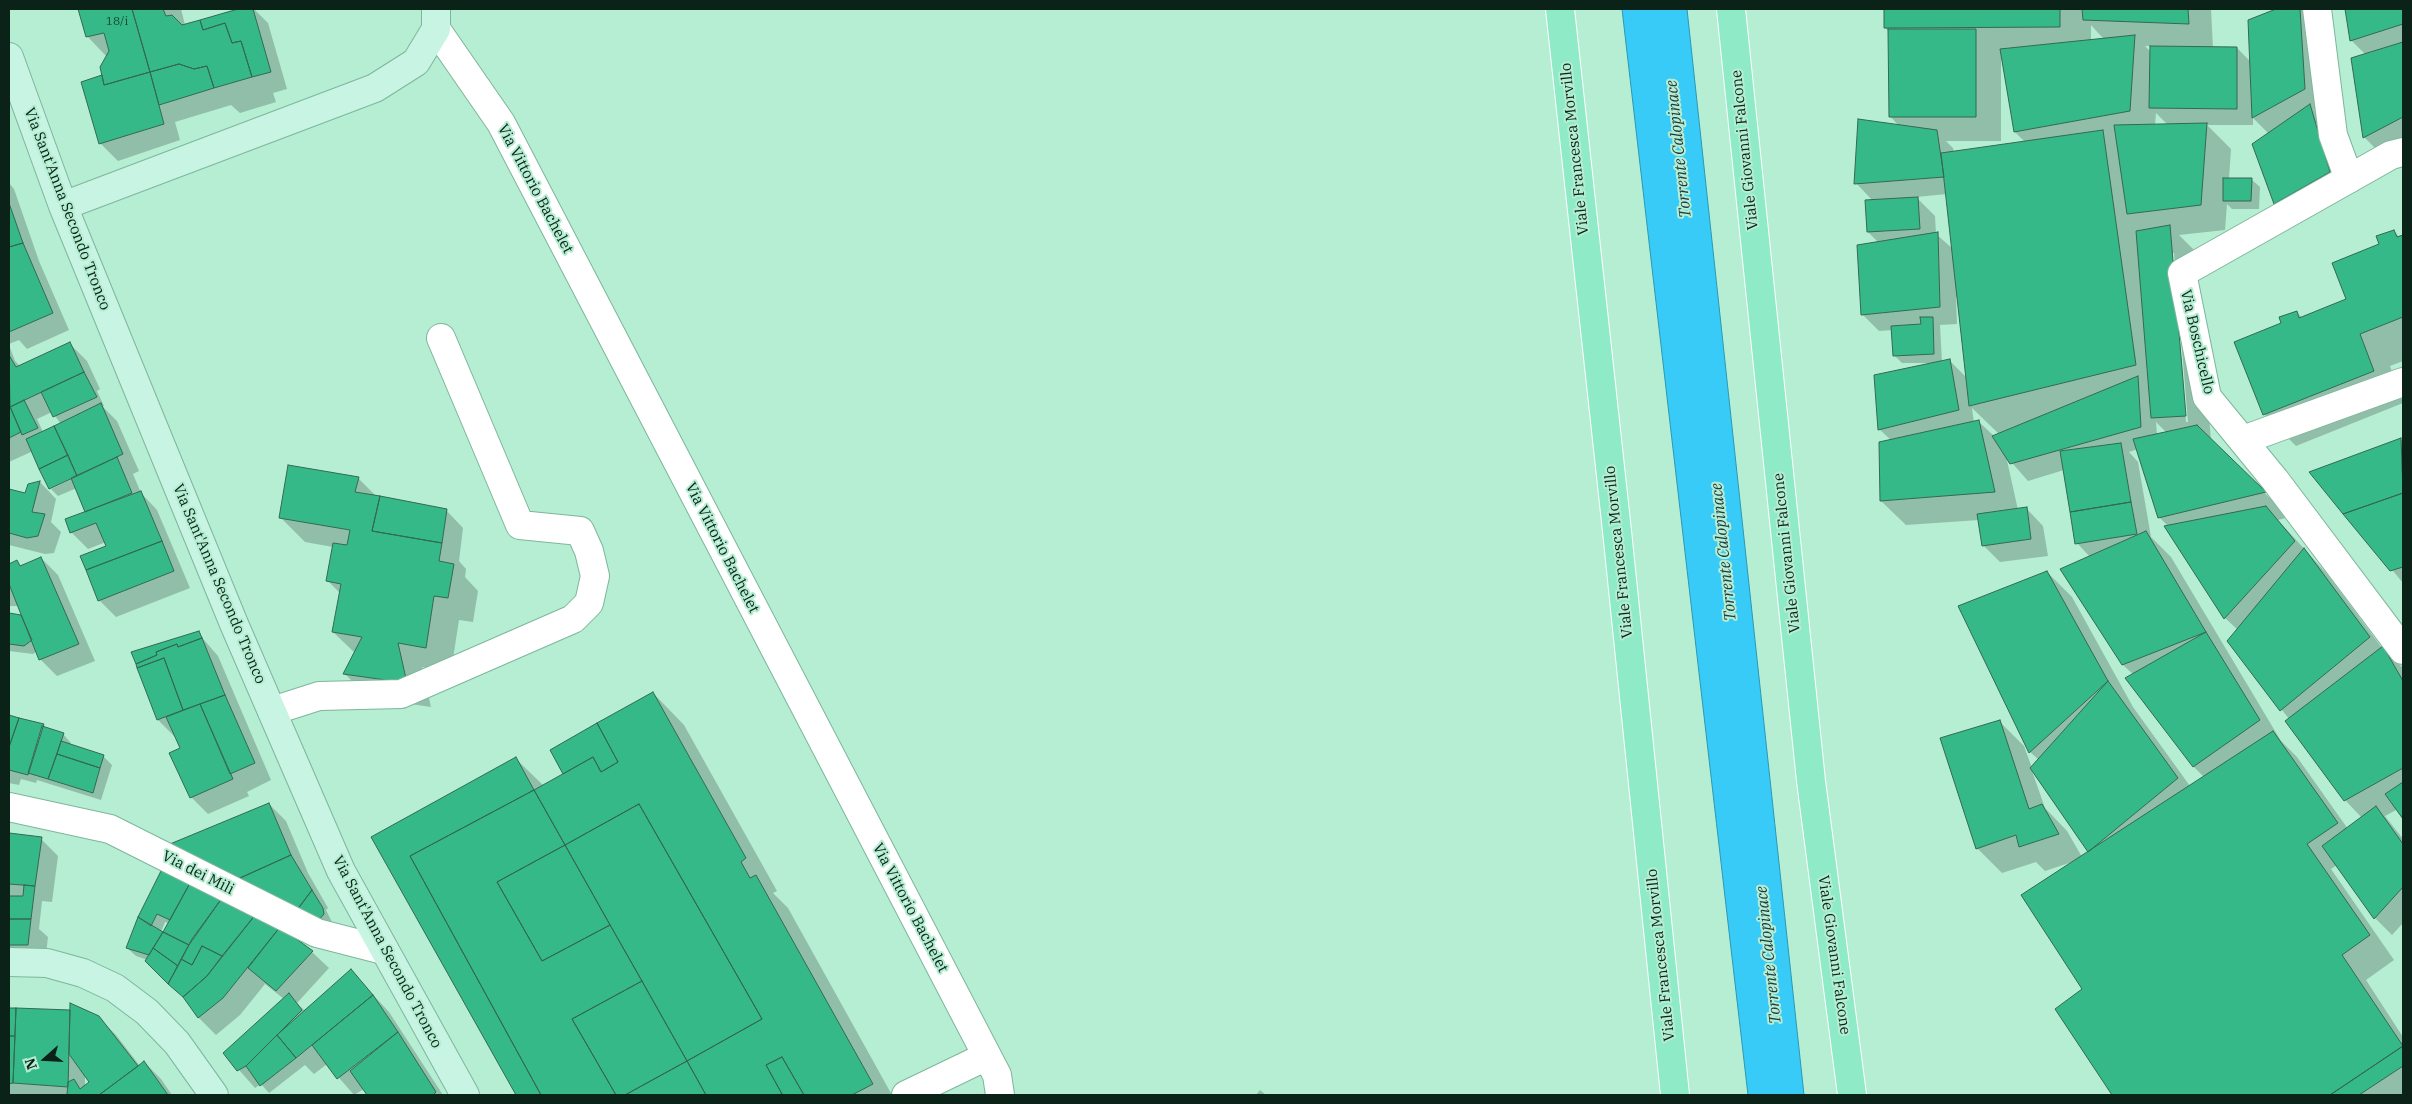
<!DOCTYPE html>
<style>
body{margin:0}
#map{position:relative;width:2412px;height:1104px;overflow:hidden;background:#b5eed2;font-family:"IBM Plex Serif",serif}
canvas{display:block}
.frame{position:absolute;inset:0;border:10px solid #0b2218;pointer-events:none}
.north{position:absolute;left:20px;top:1034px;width:50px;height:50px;-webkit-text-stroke:4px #b5eed2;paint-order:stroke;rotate:251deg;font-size:14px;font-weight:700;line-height:20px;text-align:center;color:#0b2218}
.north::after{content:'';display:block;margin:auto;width:18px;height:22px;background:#0b2218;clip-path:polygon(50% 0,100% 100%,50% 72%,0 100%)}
</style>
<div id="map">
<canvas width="2412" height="1104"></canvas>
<div class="frame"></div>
<div class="north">N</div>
</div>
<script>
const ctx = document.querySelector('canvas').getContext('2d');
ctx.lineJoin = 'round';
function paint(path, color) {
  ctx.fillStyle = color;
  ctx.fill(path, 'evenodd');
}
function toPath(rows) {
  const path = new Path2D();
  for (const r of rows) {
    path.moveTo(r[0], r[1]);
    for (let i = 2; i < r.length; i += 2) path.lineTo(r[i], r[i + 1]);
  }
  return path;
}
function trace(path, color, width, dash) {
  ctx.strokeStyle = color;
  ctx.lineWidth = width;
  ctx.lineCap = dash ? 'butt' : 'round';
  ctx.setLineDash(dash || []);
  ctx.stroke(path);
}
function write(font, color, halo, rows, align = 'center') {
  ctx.font = font + ' "IBM Plex Serif",serif';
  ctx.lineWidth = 4;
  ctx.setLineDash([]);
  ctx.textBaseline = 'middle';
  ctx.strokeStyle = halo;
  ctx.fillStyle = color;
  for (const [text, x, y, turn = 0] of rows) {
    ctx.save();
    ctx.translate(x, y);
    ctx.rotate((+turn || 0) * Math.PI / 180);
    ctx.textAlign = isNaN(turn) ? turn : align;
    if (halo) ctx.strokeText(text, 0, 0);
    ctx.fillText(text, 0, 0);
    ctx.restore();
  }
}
const water = toPath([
 [1622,9,1687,9,1804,1095,1748,1095,1622,9]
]);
const shadow = toPath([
 [79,9,181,9,185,25,242,9,254,9,268,23,287,89,273,93,276,102,240,113,231,105,175,122,180,140,118,161,101,144,82,83,101,77,107,57,87,36],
 [1885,9,2308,9,2321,107,2314,110,2327,123,2346,189,2292,220,2276,203,2253,145,2269,134,2253,118,2253,125,2207,125,2231,149,2229,179,2251,179,2260,187,2259,209,2232,209,2227,204,2225,230,2179,235,2195,251,2211,440,2289,517,2278,520,2328,575,2382,648,2403,668,2403,817,2398,809,2385,816,2403,839,2403,923,2392,935,2375,918,2337,865,2331,869,2394,960,2366,980,2403,1037,2403,1095,2114,1095,2056,1009,2084,989,2072,862,2045,871,2036,862,2002,873,1977,848,1999,721,2024,746,2032,768,2039,760,2030,752,2047,572,2072,597,2133,707,2190,786,2204,777,2194,767,2134,675,2123,665,2062,569,2090,557,2077,543,2064,470,2028,481,2006,456,2018,510,2026,508,2043,526,2048,556,2000,562,1983,545,1979,520,1906,525,1881,501,1891,440,1879,429,1935,363,1902,363,1894,355,1893,330,1879,331,1862,314,1879,243,1868,232,1866,201,1873,201,1856,183,1899,126,1890,116,1890,32,1885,28],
 [2211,9,2278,9,2251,62,2237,48,2213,48],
 [2091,25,2100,35,2104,39,2091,40],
 [2145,46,2152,46,2151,52],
 [2001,55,2015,132,2025,142,1954,152,1953,148,1946,141,2001,141],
 [2156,113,2168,125,2155,125],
 [1947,194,1953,249,1936,234,1935,216,1916,197],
 [2171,253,2174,253,2188,422,2186,422],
 [1956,297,1958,297,1967,378,1949,360,1942,362,1940,325,1957,324],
 [1972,408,1999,434,1994,436,1979,422,1974,423],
 [2156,422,2167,433,2157,435],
 [2138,449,2159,517,2168,526,2225,618,2238,630,2229,641,2289,719,2345,800,2362,818,2348,829,2297,757,2281,741,2171,557,2151,537,2138,462,2129,452],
 [2032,771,2089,852,2082,857,2067,831,2045,808],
 [2347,9,2403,9,2403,155,2389,162,2365,138,2353,59,2366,55,2351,40],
 [9,183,14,189,39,261,69,330,27,349,19,340,9,344],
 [2394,231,2400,238,2403,236,2403,361,2390,366,2403,403,2296,446,2264,414,2283,324,2297,312,2302,318,2348,300,2381,244],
 [70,344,87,361,100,389,97,391,104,406,102,406,117,421,139,471,133,474,141,493,157,510,190,588,116,617,99,600,108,546,106,542,88,549,71,532,87,512,77,488,58,496,51,489,72,479,72,477,49,487,33,451,9,462,9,345,15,361,20,366],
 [52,412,61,424,43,432,37,419],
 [2401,440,2403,442,2403,583,2311,472],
 [358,478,377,497,446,510,463,528,459,561,466,569,465,577,478,591,473,622,459,620,451,672,422,667,431,707,369,698,345,674,355,653,333,632,340,593,327,580,333,547,305,542,280,517],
 [40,482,56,499,51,522,61,532,54,553,45,554,9,545,9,490,26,494],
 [41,558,58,575,95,661,57,676,40,659,37,651,33,654,9,651,9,614,20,616,24,620,19,606,9,606,9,565,17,562,21,566],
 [198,633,218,656,271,780,247,792,249,796,208,814,191,797,181,749,175,737,158,720,133,653],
 [653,693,684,725,777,891,773,893,788,908,892,1095,517,1095,372,838,515,758,544,786,565,774],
 [9,716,43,725,47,729,63,734,71,743,71,745,103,756,112,765,101,800,37,780,36,783,21,779,19,785,9,783],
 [269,804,286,821,308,873,328,908,326,910,332,922,327,928,314,926,172,844],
 [9,834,41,839,58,856,52,902,42,901,39,929,48,937,45,962,9,962],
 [162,873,279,928,312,952,329,968,297,1003,304,1010,351,971,389,1012,443,1095,369,1095,364,1089,354,1095,327,1064,314,1074,305,1065,269,1093,261,1084,255,1088,224,1053,284,999,265,984,240,1015,216,1035,199,1018,185,998,148,960,136,956,127,948],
 [165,922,169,923,163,933,161,932],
 [16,1009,98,1017,116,1035,140,1066,144,1062,161,1079,172,1095,9,1095,9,1010],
 [85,1074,91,1082,85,1087],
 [1260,1090,1266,1095,1256,1095]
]);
const building = toPath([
 [78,9,132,9,150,72,104,85,100,67,109,51,104,33,86,37,78,9],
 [132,9,163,9,166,16,172,15,182,25,200,20,203,30,225,23,232,43,241,41,252,77,214,88,207,66,194,69,179,64,150,72,132,9],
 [238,9,253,9,271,72,252,77,241,41,232,43,225,23,203,30,200,20,238,9],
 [1884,9,2060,9,2060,27,1884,28,1884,9],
 [2082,9,2188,9,2189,24,2083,20,2082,9],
 [2276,9,2300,9,2305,89,2252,118,2248,20,2276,9],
 [2345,9,2403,9,2403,24,2350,41,2345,9],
 [1888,29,1976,29,1976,117,1889,117,1888,29],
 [2135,35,2130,111,2014,132,2000,49,2135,35],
 [2403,42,2403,117,2363,138,2351,58,2403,42],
 [2150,46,2237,47,2237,109,2149,108,2150,46],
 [179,64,194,69,207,66,214,88,159,105,150,72,179,64],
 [150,72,164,124,99,144,81,82,102,75,104,85,150,72],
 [2310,104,2330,172,2274,204,2252,144,2310,104],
 [1858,119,1937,130,1944,177,1854,184,1858,119],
 [2207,123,2201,205,2127,214,2114,125,2207,123],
 [2103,130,2136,365,1969,406,1941,153,2103,130],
 [2223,178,2252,178,2251,201,2223,201,2223,178],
 [1918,197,1920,229,1867,232,1865,200,1918,197],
 [9,203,23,243,9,247,9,203],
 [2170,225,2186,416,2151,418,2136,231,2170,225],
 [2394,230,2397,237,2403,235,2403,317,2360,334,2374,371,2263,415,2234,342,2281,323,2279,317,2297,311,2299,318,2346,299,2332,263,2379,244,2376,236,2394,230],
 [1938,232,1940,307,1861,315,1857,245,1938,232],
 [23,243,53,313,9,332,9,247,23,243],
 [1920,317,1933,317,1934,354,1893,356,1891,326,1921,324,1920,317],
 [70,342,84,372,10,407,9,355,16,367,70,342],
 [1950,359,1959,410,1878,430,1874,375,1950,359],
 [84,372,97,397,53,417,41,392,84,372],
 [2138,376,2141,427,2010,464,1992,436,2138,376],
 [24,400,38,428,22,435,10,407,24,400],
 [101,403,123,454,77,476,54,426,101,403],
 [9,404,21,432,9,438,9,404],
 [1979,420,1995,492,1880,501,1879,442,1979,420],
 [2197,425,2266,492,2158,518,2133,439,2197,425],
 [54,426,68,455,39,469,26,439,54,426],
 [2401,438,2403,493,2343,514,2309,472,2401,438],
 [2121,443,2131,502,2070,512,2060,451,2121,443],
 [68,455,77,476,49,489,39,469,68,455],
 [117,457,132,493,85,512,71,478,117,457],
 [288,465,359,477,355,492,380,496,372,531,442,543,439,561,454,564,448,598,434,596,426,648,398,643,407,683,343,674,362,637,332,632,341,584,326,581,333,543,347,545,350,530,279,518,288,465],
 [40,481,32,512,45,514,38,536,27,538,9,533,9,489,25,493,28,484,40,481],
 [141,491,162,541,86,570,80,556,106,546,96,523,70,533,65,519,141,491],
 [2403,493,2403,567,2390,571,2343,514,2403,493],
 [380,496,447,509,442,543,372,531,380,496],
 [2131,502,2137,534,2075,544,2070,512,2131,502],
 [2266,506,2295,541,2224,619,2164,526,2266,506],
 [2027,507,2031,539,1982,546,1977,514,2027,507],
 [2146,531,2206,632,2122,665,2060,569,2146,531],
 [162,541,174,571,98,601,86,570,162,541],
 [2304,548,2370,637,2280,711,2227,641,2304,548],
 [41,557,79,644,39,660,9,584,9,564,17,560,20,566,41,557],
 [2047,571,2108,681,2029,753,1958,606,2047,571],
 [9,613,21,615,32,640,24,646,9,644,9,613],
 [199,631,202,638,178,647,177,644,156,652,157,655,136,664,131,652,199,631],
 [2206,632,2260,720,2193,767,2125,678,2206,632],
 [202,638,225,695,183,710,164,658,137,668,136,664,157,655,156,652,177,644,178,647,202,638],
 [2383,646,2403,681,2403,768,2344,801,2285,721,2383,646],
 [164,658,183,710,157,720,137,668,164,658],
 [2108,681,2178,778,2088,852,2030,768,2108,681],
 [653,692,746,858,741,862,750,878,756,875,873,1084,852,1095,804,1095,782,1057,766,1065,782,1094,778,1095,706,1095,687,1061,762,1019,639,804,565,845,534,790,593,757,601,772,618,762,597,723,653,692],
 [225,695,255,763,230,774,200,704,225,695],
 [200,704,233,779,190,798,169,753,180,748,166,717,200,704],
 [9,715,19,718,9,747,9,715],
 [19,718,44,724,28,775,9,770,9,747,19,718],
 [2000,720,2029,809,2042,804,2059,834,2019,847,2016,835,1976,849,1940,738,2000,720],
 [597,723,618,762,601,772,593,757,563,774,550,750,597,723],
 [42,726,64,733,48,779,28,773,42,726],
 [2273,731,2338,823,2307,844,2370,935,2342,955,2403,1046,2330,1095,2112,1095,2055,1009,2082,989,2021,895,2273,731],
 [61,741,104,755,100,768,57,754,61,741],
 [57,754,100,768,93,793,48,779,57,754],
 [516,757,534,790,410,856,541,1095,516,1095,371,837,516,757],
 [2403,782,2403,819,2385,794,2403,782],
 [534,790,565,845,497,882,542,961,610,925,642,981,572,1019,616,1095,541,1095,410,856,534,790],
 [269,803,291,855,240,878,170,844,269,803],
 [639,804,762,1019,687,1061,565,845,639,804],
 [2376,806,2403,844,2403,887,2374,919,2322,846,2376,806],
 [9,833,42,837,35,886,9,884,9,833],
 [565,845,610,925,542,961,497,882,565,845],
 [291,855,312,890,297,910,240,878,291,855],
 [161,871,190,883,170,920,157,914,151,926,138,917,161,871],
 [190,883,222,898,189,945,163,932,190,883],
 [24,885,35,886,31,919,9,919,9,896,23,896,24,885],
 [312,890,323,908,324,914,318,921,297,910,312,890],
 [222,898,256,914,222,956,202,946,192,965,181,959,192,939,222,898],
 [256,914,280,927,223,998,198,1018,183,997,207,976,256,914],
 [138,917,163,932,149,955,126,948,138,917],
 [9,919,31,919,28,945,9,945,9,919],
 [280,927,313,951,276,991,248,968,280,927],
 [163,932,189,945,178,966,153,948,163,932],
 [202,946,222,956,207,976,183,997,168,984,181,959,192,965,202,946],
 [153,948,178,966,168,984,145,961,153,948],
 [351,969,373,995,296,1058,277,1035,351,969],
 [642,981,687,1061,625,1095,616,1095,572,1019,642,981],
 [289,993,302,1010,246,1066,237,1071,223,1053,289,993],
 [373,995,398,1032,337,1079,312,1045,373,995],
 [70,1003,99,1016,138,1066,99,1095,67,1095,68,1082,74,1079,80,1089,89,1082,69,1054,70,1003],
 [9,1008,16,1008,15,1036,9,1036,9,1008],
 [16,1008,70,1010,68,1087,13,1083,16,1008],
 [398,1032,436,1092,433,1095,367,1095,350,1071,398,1032],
 [277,1035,296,1058,260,1086,246,1066,277,1035],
 [9,1036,15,1036,13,1083,9,1084,9,1036],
 [2403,1046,2403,1066,2359,1095,2330,1095,2403,1046],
 [782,1057,804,1095,778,1095,782,1094,766,1065,782,1057],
 [144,1061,168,1095,99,1095,138,1066,144,1061],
 [687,1061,706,1095,625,1095,687,1061]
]);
const street = toPath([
 [2317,9,2333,135,2349,179],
 [436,29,501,123,997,1075,1000,1095],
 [2403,152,2391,155,2182,273,2207,397,2275,480,2403,650],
 [2243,440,2403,382],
 [272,711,319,696,401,694,573,619,589,603,595,576,589,551,580,531,520,525,441,338],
 [9,807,110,829,317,933,383,950],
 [906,1095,987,1056]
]);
const secondary = toPath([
 [9,57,63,206,234,624,341,871,465,1095],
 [63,206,375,88,416,62,436,29,436,9],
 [9,962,47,963,83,973,115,988,147,1012,177,1043,214,1095]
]);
const primary = toPath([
 [1560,9,1617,531,1675,1095],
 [1731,9,1811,781,1852,1095]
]);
const numberNames = [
 ["18/i",117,22]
];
const streetNames = [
 ["Viale Francesca Morvillo",1575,149,-96],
 ["Viale Giovanni Falcone",1745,150,-96],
 ["Via Vittorio Bachelet",535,189,62],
 ["Via Sant'Anna Secondo Tronco",67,209,69],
 ["Via Boschicello",2197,342,77],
 ["Via Vittorio Bachelet",722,548,63],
 ["Viale Francesca Morvillo",1619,552,-96],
 ["Viale Giovanni Falcone",1787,553,-96],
 ["Via Sant'Anna Secondo Tronco",219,584,67],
 ["Via dei Mili",198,873,27],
 ["Via Vittorio Bachelet",910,908,62],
 ["Via Sant'Anna Secondo Tronco",387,952,62],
 ["Viale Francesca Morvillo",1661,955,-96],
 ["Viale Giovanni Falcone",1834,955,82]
];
const waterNames = [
 ["Torrente Calopinace",1679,149,-96],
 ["Torrente Calopinace",1724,552,-96],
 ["Torrente Calopinace",1769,955,-96]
];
paint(water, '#38cbf8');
trace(water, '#2a98b5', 1);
paint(shadow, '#0003');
paint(building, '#36b989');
trace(building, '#336951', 1);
trace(street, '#7eb69c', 30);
trace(secondary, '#7eb69c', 30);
trace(primary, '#fff', 30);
trace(street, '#fff', 28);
trace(secondary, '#c7f4e3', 28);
trace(primary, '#8feac8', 28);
write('12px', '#164834', null, numberNames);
write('15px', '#0b2218', '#b5eed2', streetNames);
write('italic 16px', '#223941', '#b5eed2', waterNames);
</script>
